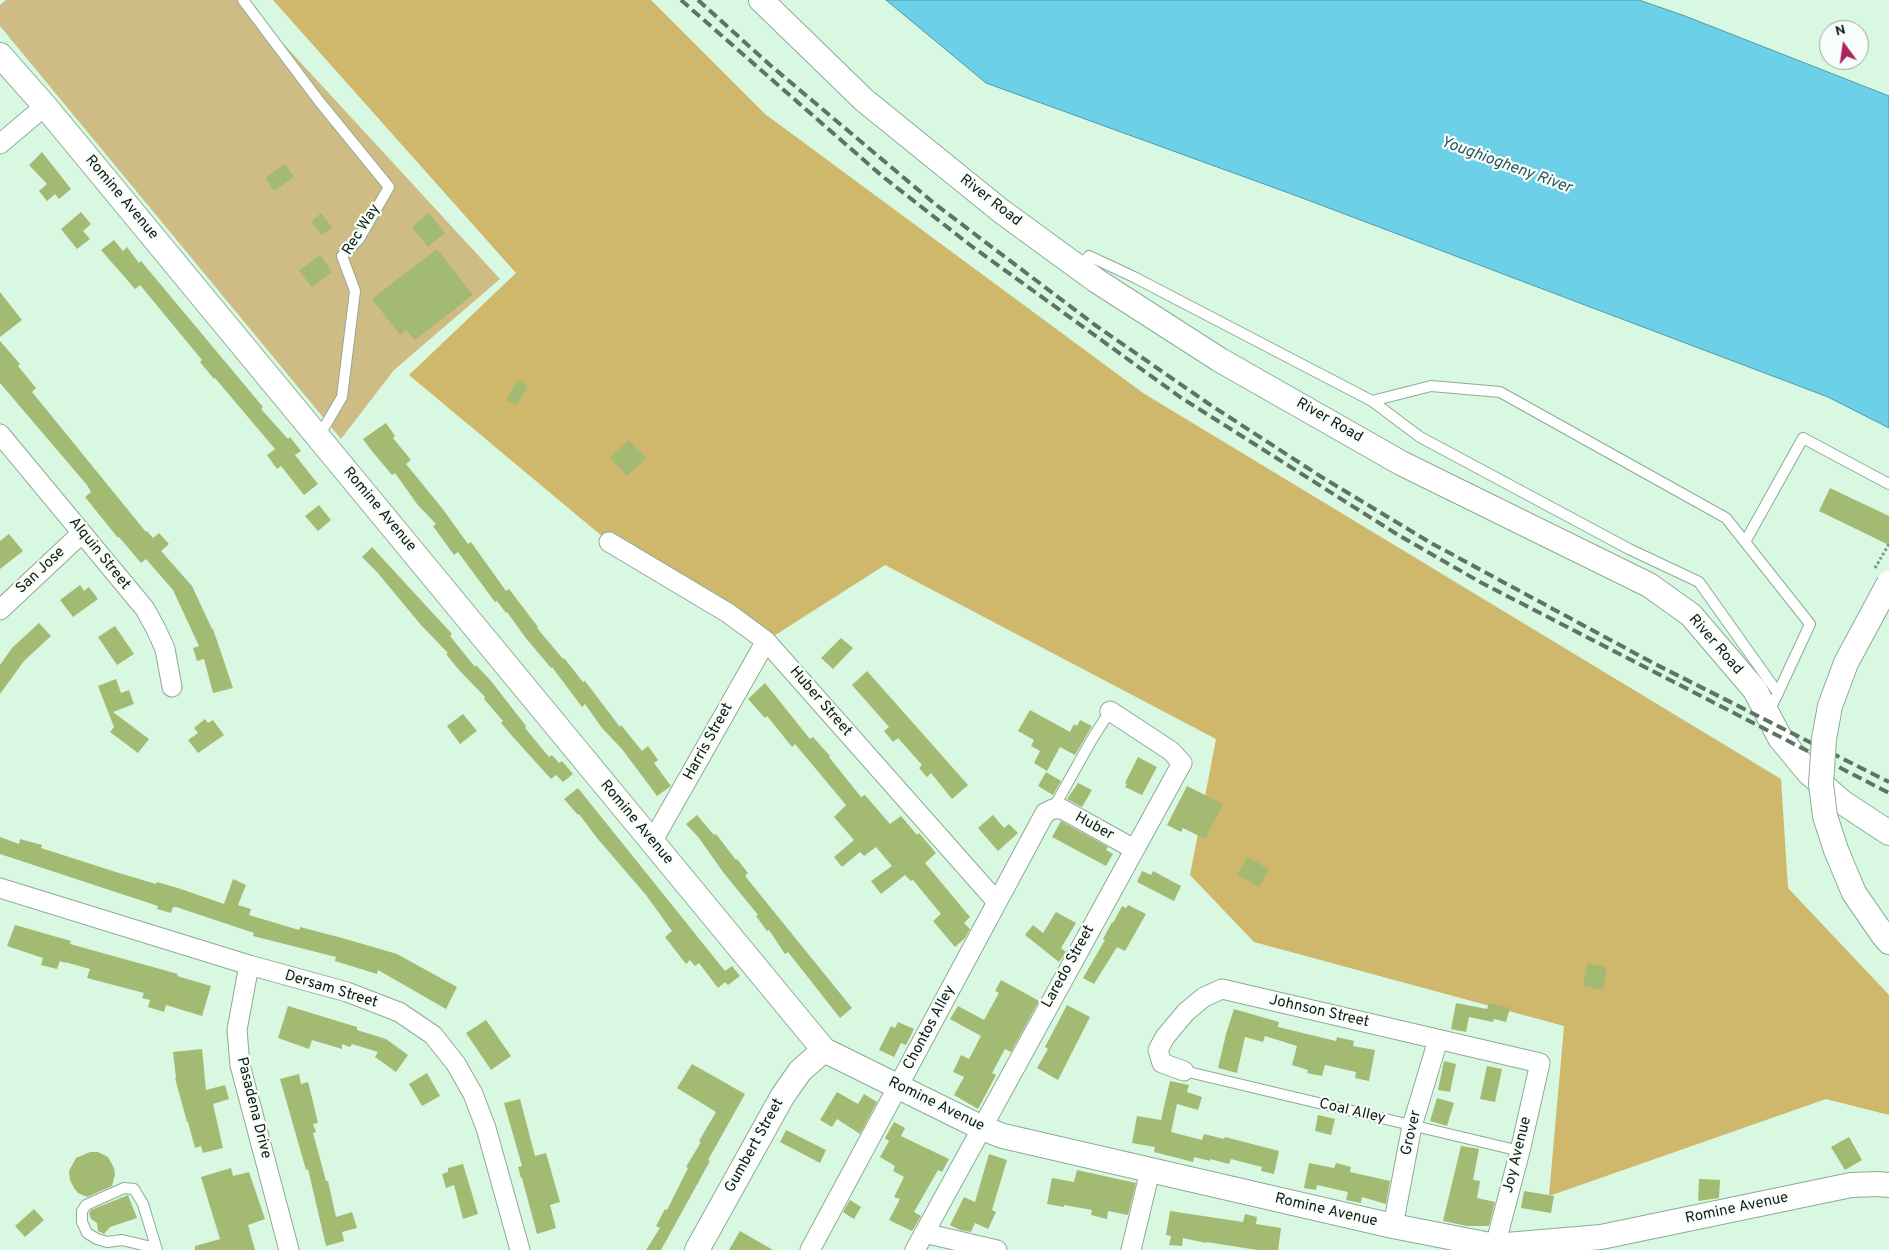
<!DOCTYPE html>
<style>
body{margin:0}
#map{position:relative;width:1889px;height:1250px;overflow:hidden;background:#d8f8e1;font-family:Overpass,sans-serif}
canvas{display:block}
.north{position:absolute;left:1819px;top:20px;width:50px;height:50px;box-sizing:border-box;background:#f7fef9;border:1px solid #9aa39d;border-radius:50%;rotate:346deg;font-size:14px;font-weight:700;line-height:20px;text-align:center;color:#0f1b13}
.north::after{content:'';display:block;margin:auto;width:18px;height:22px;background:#ad2261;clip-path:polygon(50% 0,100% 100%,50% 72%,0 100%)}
</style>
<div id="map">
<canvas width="1889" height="1250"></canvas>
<div class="north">N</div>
</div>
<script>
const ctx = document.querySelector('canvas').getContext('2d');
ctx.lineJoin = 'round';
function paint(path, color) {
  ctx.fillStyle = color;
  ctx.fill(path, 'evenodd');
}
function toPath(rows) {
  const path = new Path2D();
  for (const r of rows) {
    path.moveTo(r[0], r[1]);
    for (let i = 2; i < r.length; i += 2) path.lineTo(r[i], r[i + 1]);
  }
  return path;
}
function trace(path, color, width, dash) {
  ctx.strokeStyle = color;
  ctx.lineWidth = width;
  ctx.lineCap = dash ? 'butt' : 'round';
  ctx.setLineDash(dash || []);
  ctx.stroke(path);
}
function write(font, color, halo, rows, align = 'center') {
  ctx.font = font + ' Overpass,sans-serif';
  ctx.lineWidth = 4.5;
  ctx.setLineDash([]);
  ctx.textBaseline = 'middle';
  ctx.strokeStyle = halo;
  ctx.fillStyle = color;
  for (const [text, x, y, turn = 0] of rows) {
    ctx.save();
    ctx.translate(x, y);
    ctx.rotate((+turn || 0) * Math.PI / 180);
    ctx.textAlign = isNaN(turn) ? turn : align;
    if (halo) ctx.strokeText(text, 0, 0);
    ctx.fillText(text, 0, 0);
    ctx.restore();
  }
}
const green = toPath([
 [6,0,243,0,500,279,394,370,341,439,0,26,0,5]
]);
const forest = toPath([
 [273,0,651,0,765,114,1143,393,1781,779,1788,888,1889,995,1889,1115,1826,1099,1549,1196,1564,1026,1254,942,1190,875,1216,739,885,565,766,641,609,542,409,375,516,273]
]);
const water = toPath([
 [886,0,1639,0,1685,16,1889,96,1889,428,1828,397,1297,196,986,83,886,0]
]);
const building = toPath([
 [42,152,71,189,59,199,55,194,47,201,39,191,47,184,29,165],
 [285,164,294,177,274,191,265,178],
 [81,212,91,224,83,231,90,239,77,249,61,229],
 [321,213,332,227,322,235,311,222],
 [429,213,445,233,428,247,412,227],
 [114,240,123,251,127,247,139,263,141,261,263,407,261,409,288,439,290,437,301,451,295,455,318,484,304,495,281,466,277,469,267,455,275,449,215,378,214,379,200,362,202,360,140,285,135,289,101,250],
 [437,249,473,295,415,340,406,330,400,335,372,299],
 [320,255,332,272,312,287,299,271],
 [0,292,22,320,0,337],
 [0,341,20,364,18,366,36,388,32,392,146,532,147,531,153,538,159,533,169,544,161,551,192,586,212,629,213,629,233,688,213,693,204,659,197,661,193,648,199,646,173,590,146,559,141,563,119,537,118,538,85,497,91,492,87,485,0,383],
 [517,380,528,386,516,406,506,400],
 [386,423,395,436,393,438,411,460,406,464,442,508,468,544,471,542,506,591,509,589,538,627,537,628,563,659,564,658,583,682,585,681,620,727,621,725,642,751,648,746,658,760,654,763,671,786,657,796,622,749,602,728,585,704,582,707,552,667,551,668,525,637,507,612,506,613,497,601,495,602,458,552,454,555,433,526,436,524,417,504,395,473,392,475,371,450,363,439],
 [629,440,646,458,627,476,610,458],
 [1830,488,1889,516,1889,545,1819,511],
 [319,505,331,520,318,531,305,516],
 [9,534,23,551,0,569,0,541],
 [372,547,452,634,450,636,475,667,476,665,491,681,526,726,525,728,549,757,552,755,559,763,562,761,573,774,563,782,556,775,551,779,513,737,501,723,503,721,484,699,485,697,459,670,446,654,448,653,421,625,377,572,362,557],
 [80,585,84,591,89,587,98,599,73,617,60,600],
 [39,623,51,636,24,661,0,694,0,665,12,648],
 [115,626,134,654,117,665,98,637],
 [841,638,853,648,833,669,821,658],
 [867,671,968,785,952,799,931,773,927,777,919,768,922,765,898,738,893,742,884,731,889,727,852,685],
 [116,679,121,693,129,690,134,704,113,712,149,739,138,753,110,732,114,727,98,686],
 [765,683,810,739,813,737,830,756,829,757,861,797,865,795,890,824,901,816,917,835,919,833,936,853,925,863,970,917,964,923,970,929,965,938,955,947,933,921,941,914,913,880,911,881,905,875,881,894,871,881,892,866,876,847,864,856,860,852,842,867,834,857,854,840,834,817,846,805,795,744,792,747,767,716,765,718,748,699],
 [1030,710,1070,732,1074,724,1077,726,1080,720,1092,726,1075,755,1060,747,1047,771,1034,763,1040,751,1031,746,1034,740,1018,731],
 [463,714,477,731,460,744,447,726],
 [205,719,208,723,213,720,224,735,198,753,188,740,198,733,194,728],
 [1138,757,1157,767,1142,795,1125,787,1127,784,1125,783],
 [1046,772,1061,781,1053,795,1038,786],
 [1078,783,1092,790,1082,807,1067,799],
 [1187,786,1223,804,1205,839,1183,828,1181,832,1167,825],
 [578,788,725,971,732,966,740,976,728,985,725,982,718,988,699,963,695,966,690,960,686,964,665,937,672,931,646,895,597,838,579,814,578,815,564,799],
 [697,815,714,835,716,834,736,860,737,859,748,873,745,876,852,1008,840,1018,788,952,785,954,769,930,767,931,756,916,758,915,723,872,699,838,686,824],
 [993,815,1004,828,1009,824,1018,833,998,851,978,828],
 [1061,821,1108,847,1106,850,1113,854,1106,866,1052,837],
 [0,837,19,844,20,839,42,845,41,848,119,873,156,884,157,882,181,889,224,904,233,879,246,885,238,905,251,909,249,915,299,930,300,927,342,938,397,954,457,987,446,1009,378,970,377,974,335,961,336,957,253,936,254,933,176,907,173,907,171,913,157,909,158,906,0,854],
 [1247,857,1269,869,1259,887,1237,874],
 [1142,871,1151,875,1153,871,1181,886,1174,901,1137,882],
 [1128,905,1146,914,1125,951,1117,947,1094,984,1083,978,1105,940,1103,939,1112,922,1113,923,1122,906,1126,908],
 [1056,912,1076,923,1061,948,1066,952,1059,962,1025,935,1033,925,1043,933],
 [15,925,71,941,70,944,178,974,177,976,211,986,202,1016,166,1005,164,1012,148,1007,150,1000,142,998,144,993,87,978,90,969,65,962,65,963,60,961,57,969,41,965,43,958,7,946],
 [1588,963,1607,967,1603,990,1583,986],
 [1001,980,1039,1001,1011,1052,1005,1049,992,1073,996,1075,978,1109,954,1095,964,1077,953,1072,961,1055,969,1059,981,1036,950,1019,958,1006,984,1020,999,993,995,991],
 [1456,1003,1487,1009,1489,1003,1510,1008,1506,1022,1494,1019,1493,1022,1469,1017,1466,1032,1451,1029],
 [1067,1005,1090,1017,1058,1080,1037,1068,1048,1049,1045,1047],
 [288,1006,357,1027,357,1030,386,1039,408,1055,396,1072,375,1057,378,1052,352,1044,350,1047,342,1044,342,1049,312,1040,309,1049,278,1038],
 [1234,1009,1279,1022,1278,1027,1336,1041,1337,1037,1354,1041,1353,1046,1375,1050,1369,1081,1355,1078,1356,1072,1325,1065,1322,1076,1307,1073,1308,1070,1292,1065,1297,1046,1265,1036,1263,1042,1245,1037,1237,1073,1218,1068,1226,1034],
 [486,1020,511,1056,491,1070,466,1033],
 [898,1022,914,1029,906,1045,901,1043,894,1057,879,1050,891,1026,895,1028],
 [202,1049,206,1090,225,1085,229,1099,213,1104,223,1148,203,1153,201,1146,195,1148,188,1122,187,1122,175,1078,176,1078,173,1052],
 [1444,1061,1456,1064,1450,1092,1438,1090],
 [692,1064,745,1094,708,1160,710,1161,661,1250,646,1250,660,1228,656,1226,665,1209,667,1210,688,1168,686,1167,701,1142,699,1141,716,1112,677,1088],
 [1487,1066,1502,1069,1495,1102,1480,1099],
 [427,1073,440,1096,422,1106,409,1084],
 [299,1074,301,1084,308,1082,314,1106,318,1123,313,1124,316,1132,313,1133,326,1181,328,1181,336,1217,352,1212,357,1228,342,1232,344,1241,326,1246,308,1169,306,1170,280,1079],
 [1170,1081,1189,1085,1187,1092,1202,1097,1198,1110,1177,1104,1171,1132,1202,1140,1204,1134,1224,1139,1225,1137,1279,1151,1274,1174,1261,1171,1262,1167,1231,1159,1229,1164,1210,1159,1210,1161,1194,1157,1193,1162,1154,1152,1155,1147,1132,1143,1137,1116,1161,1120],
 [837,1092,858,1104,864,1094,877,1102,860,1134,837,1119,832,1127,820,1120],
 [1437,1098,1454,1103,1447,1126,1430,1121],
 [520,1099,535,1156,546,1153,560,1202,550,1205,556,1228,537,1234,522,1178,521,1178,518,1167,522,1166,504,1103],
 [1318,1115,1335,1119,1331,1135,1315,1131],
 [894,1122,905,1128,901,1136,949,1159,942,1172,938,1170,914,1212,921,1216,912,1231,889,1220,900,1199,894,1197,904,1177,893,1171,895,1166,880,1157,889,1141,885,1138],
 [786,1130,826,1150,820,1163,780,1142],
 [1849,1137,1862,1160,1845,1170,1831,1147],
 [1461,1146,1479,1149,1473,1180,1480,1181,1477,1198,1495,1202,1489,1226,1467,1226,1443,1221],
 [90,1152,98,1152,108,1157,114,1168,115,1174,112,1186,87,1197,78,1193,74,1188,70,1180,69,1171,76,1158],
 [989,1154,1007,1160,992,1210,996,1212,988,1229,975,1223,971,1232,960,1230,950,1225,964,1197,975,1202],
 [1309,1163,1334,1168,1336,1163,1351,1167,1350,1172,1390,1181,1386,1204,1362,1197,1361,1203,1346,1200,1348,1192,1317,1185,1316,1190,1304,1188],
 [463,1164,478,1214,463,1219,454,1185,446,1188,442,1174,448,1172,448,1168],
 [231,1168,233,1176,249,1172,265,1219,248,1225,255,1250,195,1250,195,1246,220,1239,201,1177],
 [1077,1170,1136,1183,1128,1215,1108,1211,1107,1219,1091,1215,1092,1210,1064,1205,1064,1207,1047,1204,1052,1178,1074,1182],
 [1699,1179,1720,1180,1719,1198,1698,1201],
 [1524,1191,1554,1196,1551,1213,1521,1208],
 [128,1195,137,1218,110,1227,104,1234,98,1231,97,1223,91,1219,89,1213,91,1210],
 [850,1200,861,1207,854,1219,843,1212],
 [34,1209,44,1220,25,1237,15,1226],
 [1170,1211,1243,1222,1245,1214,1257,1217,1256,1224,1281,1228,1278,1250,1258,1250,1206,1242,1206,1243,1183,1238,1182,1246,1169,1245,1171,1236,1166,1235],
 [740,1231,773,1250,729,1250]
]);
const service = toPath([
 [243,0,319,101,389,187,359,239,342,256,355,291,342,397,325,426,316,434],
 [1079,268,1089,256,1134,277,1372,401,1420,437,1629,549,1699,582,1778,693,1768,713],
 [1372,401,1431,386,1500,392,1726,518,1810,624,1778,693],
 [1745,542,1803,438,1889,484],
 [1053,809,1091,741,1110,711],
 [1184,1071,1520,1151],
 [156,1248,122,1240,107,1242,97,1239,87,1233,82,1222,82,1211,86,1205,124,1188,134,1189,143,1204,157,1250]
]);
const minor = toPath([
 [0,144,45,106],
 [0,434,145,609,156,629,165,649,172,687],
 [609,542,728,613,766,641,997,902],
 [0,610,82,533],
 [652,842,766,641],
 [0,888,249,965,347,992,399,1012,433,1035,456,1064,473,1094,486,1128,520,1250],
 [249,965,237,1030,240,1065,289,1250],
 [1184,1071,1162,1063,1158,1050,1165,1037,1186,1012,1204,997,1222,989,1540,1063,1520,1151,1495,1246,1508,1249],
 [1393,1226,1412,1126,1438,1040],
 [924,1233,997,1250],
 [810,1250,1045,813,1053,809,1062,809,1134,849],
 [915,1250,1182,763,1171,751,1110,711],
 [1131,1250,1150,1171]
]);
const tertiary = toPath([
 [761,0,864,100,1001,211,1097,281,1220,360,1401,463,1649,585,1691,615,1755,690,1780,738,1809,773,1842,802,1889,833],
 [0,55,45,106,824,1050,982,1128,1003,1136,1393,1226,1495,1246,1601,1237,1851,1185,1878,1184,1889,1185],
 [1836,850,1854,893,1883,935,1889,942],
 [697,1250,782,1097,800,1071,824,1050]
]);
const rail = toPath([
 [681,0,882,176,970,245,1180,397,1395,533,1480,582,1889,793],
 [698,0,770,65,935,204,1095,325,1209,404,1320,476,1431,543,1653,663,1889,782]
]);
const pathBridge = toPath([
 [1875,568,1889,544]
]);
const tertiaryBridge = toPath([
 [1836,850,1825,816,1821,784,1824,739,1830,706,1846,663,1889,583]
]);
const streetNames = [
 ["Romine Avenue",121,198,50],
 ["River Road",990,201,38],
 ["Rec Way",362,230,-58],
 ["River Road",1329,421,30],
 ["Romine Avenue",379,510,50],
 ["Alquin Street",99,554,51],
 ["San Jose",41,571,-43],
 ["River Road",1715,645,49],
 ["Huber Street",820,702,49],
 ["Harris Street",709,742,-61],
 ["Romine Avenue",636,823,50],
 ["Huber",1094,827,29],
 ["Laredo Street",1069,967,-61],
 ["Dersam Street",331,990,17],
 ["Johnson Street",1319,1012,13],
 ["Chontos Alley",930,1028,-62],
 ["Romine Avenue",936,1105,26],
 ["Pasadena Drive",253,1108,76],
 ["Coal Alley",1352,1112,13],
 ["Grover",1412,1133,-77],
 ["Gumbert Street",755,1146,-61],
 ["Joy Avenue",1518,1155,-76],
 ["Romine Avenue",1737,1209,-12],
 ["Romine Avenue",1326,1211,13]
];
const waterNames = [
 ["Youghiogheny River",1506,166,20]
];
paint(green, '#cebc84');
paint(forest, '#cfb76c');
paint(water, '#6dd0e9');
trace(water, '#519aa9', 1);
paint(building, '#a3ba73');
trace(service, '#8dab96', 12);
trace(minor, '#8dab96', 21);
trace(tertiary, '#8dab96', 26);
trace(service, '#fff', 10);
trace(minor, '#fff', 19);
trace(tertiary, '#fff', 24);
trace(rail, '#5f7365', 4, [10, 5]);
trace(tertiaryBridge, '#8dab96', 26, []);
trace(pathBridge, '#7d9484', 3, [2.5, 2.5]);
trace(tertiaryBridge, '#fff', 24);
write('15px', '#0f1b13', '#f7fef9', streetNames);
write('italic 16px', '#295560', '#f7fef9', waterNames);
</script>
